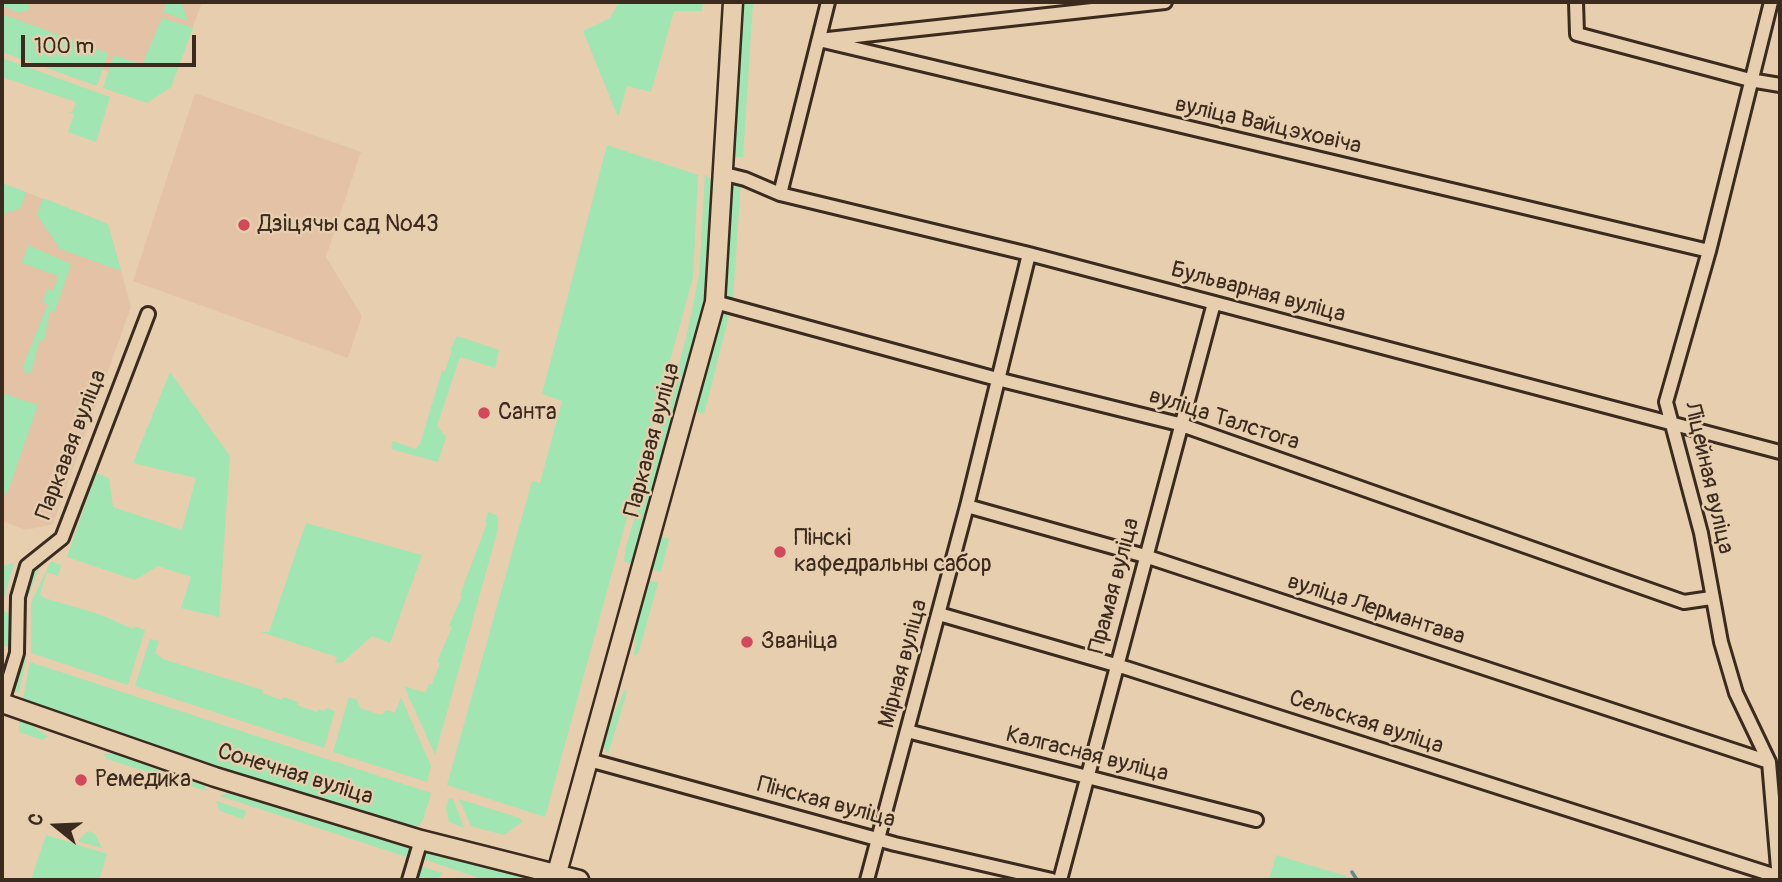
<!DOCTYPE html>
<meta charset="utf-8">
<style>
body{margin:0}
#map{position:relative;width:1782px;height:882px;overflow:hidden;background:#e7ceaf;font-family:Pangolin,sans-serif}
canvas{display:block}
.frame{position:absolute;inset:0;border:4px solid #3b2a1e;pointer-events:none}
.north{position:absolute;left:21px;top:791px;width:70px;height:70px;-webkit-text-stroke:5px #e7ceaf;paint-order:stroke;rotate:288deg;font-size:19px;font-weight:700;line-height:28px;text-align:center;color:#3b2a1e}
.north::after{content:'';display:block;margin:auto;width:24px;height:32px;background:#3b2a1e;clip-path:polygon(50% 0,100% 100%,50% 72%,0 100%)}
.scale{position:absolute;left:21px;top:35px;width:175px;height:32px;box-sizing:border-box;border:4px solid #3b2a1e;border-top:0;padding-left:9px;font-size:21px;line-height:24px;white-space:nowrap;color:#3b2a1e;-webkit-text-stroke:5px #e7ceaf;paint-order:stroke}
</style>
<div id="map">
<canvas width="1782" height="882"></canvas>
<div class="frame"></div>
<div class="north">С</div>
<div class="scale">100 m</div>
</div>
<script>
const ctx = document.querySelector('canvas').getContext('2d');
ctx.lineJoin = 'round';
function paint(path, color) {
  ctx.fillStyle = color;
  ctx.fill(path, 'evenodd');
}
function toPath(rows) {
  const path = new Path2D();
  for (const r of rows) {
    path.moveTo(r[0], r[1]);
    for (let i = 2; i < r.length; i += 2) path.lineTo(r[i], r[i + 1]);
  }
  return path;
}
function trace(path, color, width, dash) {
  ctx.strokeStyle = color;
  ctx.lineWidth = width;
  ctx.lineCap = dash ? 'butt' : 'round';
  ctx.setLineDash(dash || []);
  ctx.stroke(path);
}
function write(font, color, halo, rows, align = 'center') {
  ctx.font = font + ' Pangolin,sans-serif';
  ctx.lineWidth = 5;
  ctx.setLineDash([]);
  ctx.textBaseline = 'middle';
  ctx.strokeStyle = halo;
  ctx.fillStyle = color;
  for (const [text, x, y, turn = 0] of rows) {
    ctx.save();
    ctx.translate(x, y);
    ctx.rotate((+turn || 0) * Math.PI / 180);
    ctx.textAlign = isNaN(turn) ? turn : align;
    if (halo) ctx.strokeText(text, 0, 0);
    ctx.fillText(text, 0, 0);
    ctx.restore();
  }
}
const built = toPath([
 [2,2,202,2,171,87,164,92,2,33],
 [195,93,361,152,326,257,362,316,348,358,133,281],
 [2,183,108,224,131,307,53,524,26,530,2,521]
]);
const green = toPath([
 [2,2,19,2,30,5,28,10,20,13,2,6],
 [167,2,181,2,188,21,163,12],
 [619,2,703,2,702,11,674,11,651,92,627,86,618,117,583,31,610,18],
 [742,2,753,2,743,157,734,157],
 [2,14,108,53,97,86,2,52],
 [162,18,193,28,171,87,147,103,103,88,114,55,142,65],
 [2,58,110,97,96,142,68,132,74,114,69,112,73,111,76,102,2,77],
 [607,145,698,175,693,277,545,817,447,785,532,481,540,483,562,401,542,394],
 [705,174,715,184,706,293,633,564,624,561,626,547,686,339,699,276],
 [732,181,741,182,733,298,727,299,724,294],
 [2,183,26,192,20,209,2,214],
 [43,198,108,224,121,271,60,249,37,215],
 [28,245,71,264,55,311,50,312,44,340,39,341,31,374,23,371,25,361,48,304,43,302,47,289,53,291,58,276,22,263],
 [721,310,729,316,704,414,697,412,696,404],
 [457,336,499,350,495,368,460,357,437,426,446,437,438,462,391,449,393,441,415,449,420,444,442,371,445,371,452,351,450,350],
 [170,372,230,456,219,617,181,608,191,577,158,566,135,580,67,557,96,473,109,478,113,507,182,530,196,478,133,463],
 [2,393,38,405,7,494,2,492],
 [488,512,498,516,498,529,435,755,404,686,425,693,429,684,432,684,440,663,437,662,452,627,449,626,462,596,460,595,487,523,485,522],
 [306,523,422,555,390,643,372,636,343,662,335,663,337,657,261,632,269,632],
 [661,536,669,539,661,572,651,569],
 [44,555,26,602,26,652,21,651,22,597,32,568],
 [51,561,61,565,58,576,47,572,40,594,44,598,99,614,133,629,135,626,145,630,128,685,31,653,31,603],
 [14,563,2,605,2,566],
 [648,580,658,583,638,654,634,656,637,621],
 [2,610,13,616,14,649,2,645],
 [150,639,159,641,155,653,163,659,263,690,262,693,282,700,283,697,298,702,297,705,317,712,319,709,324,711,326,708,335,711,324,748,135,686],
 [20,657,26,659,19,693,10,690],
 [30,662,431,793,424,817,419,826,406,827,282,791,22,704],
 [625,689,627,692,608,754,601,742],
 [349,697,357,700,360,708,381,715,387,710,395,713,401,697,431,766,427,782,333,752],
 [19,720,32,726,48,736,43,740,19,732],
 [120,753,203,781,206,791,107,759,104,754],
 [232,790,405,843,413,851,413,859,220,796],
 [449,798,453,799,464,828,449,822,446,808],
 [459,799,520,818,522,822,504,835,471,826],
 [216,801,246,811,243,819,220,811],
 [88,831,95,834,102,848,78,841],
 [46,835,107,854,99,880,31,880],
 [430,850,531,876,530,880,485,880,420,858],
 [1276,855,1359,880,1360,880,1269,880],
 [423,867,443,873,436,880,416,880]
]);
const stream = toPath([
 [1352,872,1357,880]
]);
const street = toPath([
 [1576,2,1577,34,1750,80,1780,85],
 [1771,2,1709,251,1666,402,1701,533,1721,642,1736,693,1769,762,1779,880],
 [828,39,1165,2],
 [819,40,1709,251],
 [725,174,745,179,780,194,1029,254,1780,452],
 [780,194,828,2],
 [715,302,997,379,1179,424,1684,602,1711,598],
 [967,506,1145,556,1769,762],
 [939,614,1126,668,1779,877],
 [2,702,17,653,18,597,27,566,62,538,148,314],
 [907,731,1256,820],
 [589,760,895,844,1052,880],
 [409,880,421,840],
 [867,880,967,506,1029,254],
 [1060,880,1214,303]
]);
const secondary = toPath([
 [2,703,215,777,421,840,579,880],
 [555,880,715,302,733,2]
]);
const markers = [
 [244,225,7,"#d1495b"],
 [484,413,7,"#d1495b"],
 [780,552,7,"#d1495b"],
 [747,642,7,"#d1495b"],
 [81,780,7,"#d1495b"]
];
const streetNames = [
 ["вуліца Вайцэховіча",1268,126,13],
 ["Бульварная вуліца",1258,293,15],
 ["вуліца Талстога",1224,420,18],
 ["Паркавая вуліца",653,440,-75],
 ["Паркавая вуліца",72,445,-69],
 ["Ліцейная вуліца",1708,478,77],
 ["Прамая вуліца",1115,586,-75],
 ["вуліца Лермантава",1376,610,18],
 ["Мірная вуліца",904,664,-75],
 ["Сельская вуліца",1366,723,18],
 ["Калгасная вуліца",1087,755,14],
 ["Сонечная вуліца",295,775,17],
 ["Пінская вуліца",826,803,15]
];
const poiNames = [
 ["Дзіцячы сад №43",258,225],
 ["Санта",498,413],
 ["Пінскі",794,539],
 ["кафедральны сабор",794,565],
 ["Званіца",761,642],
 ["Ремедика",95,780]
];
paint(built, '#e3c2a6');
paint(green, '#a0e5b2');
trace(stream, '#638991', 3.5);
trace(street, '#3b2a1e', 18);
trace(secondary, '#3b2a1e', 23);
trace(street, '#e7ceaf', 12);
trace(secondary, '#e7ceaf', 18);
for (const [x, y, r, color] of markers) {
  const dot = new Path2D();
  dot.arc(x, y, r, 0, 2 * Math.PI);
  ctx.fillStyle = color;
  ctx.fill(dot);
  trace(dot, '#e7ceaf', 2.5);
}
write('23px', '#3b2a1e', '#e7ceaf', streetNames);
write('23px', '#3b2a1e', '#e7ceaf', poiNames, 'left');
</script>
